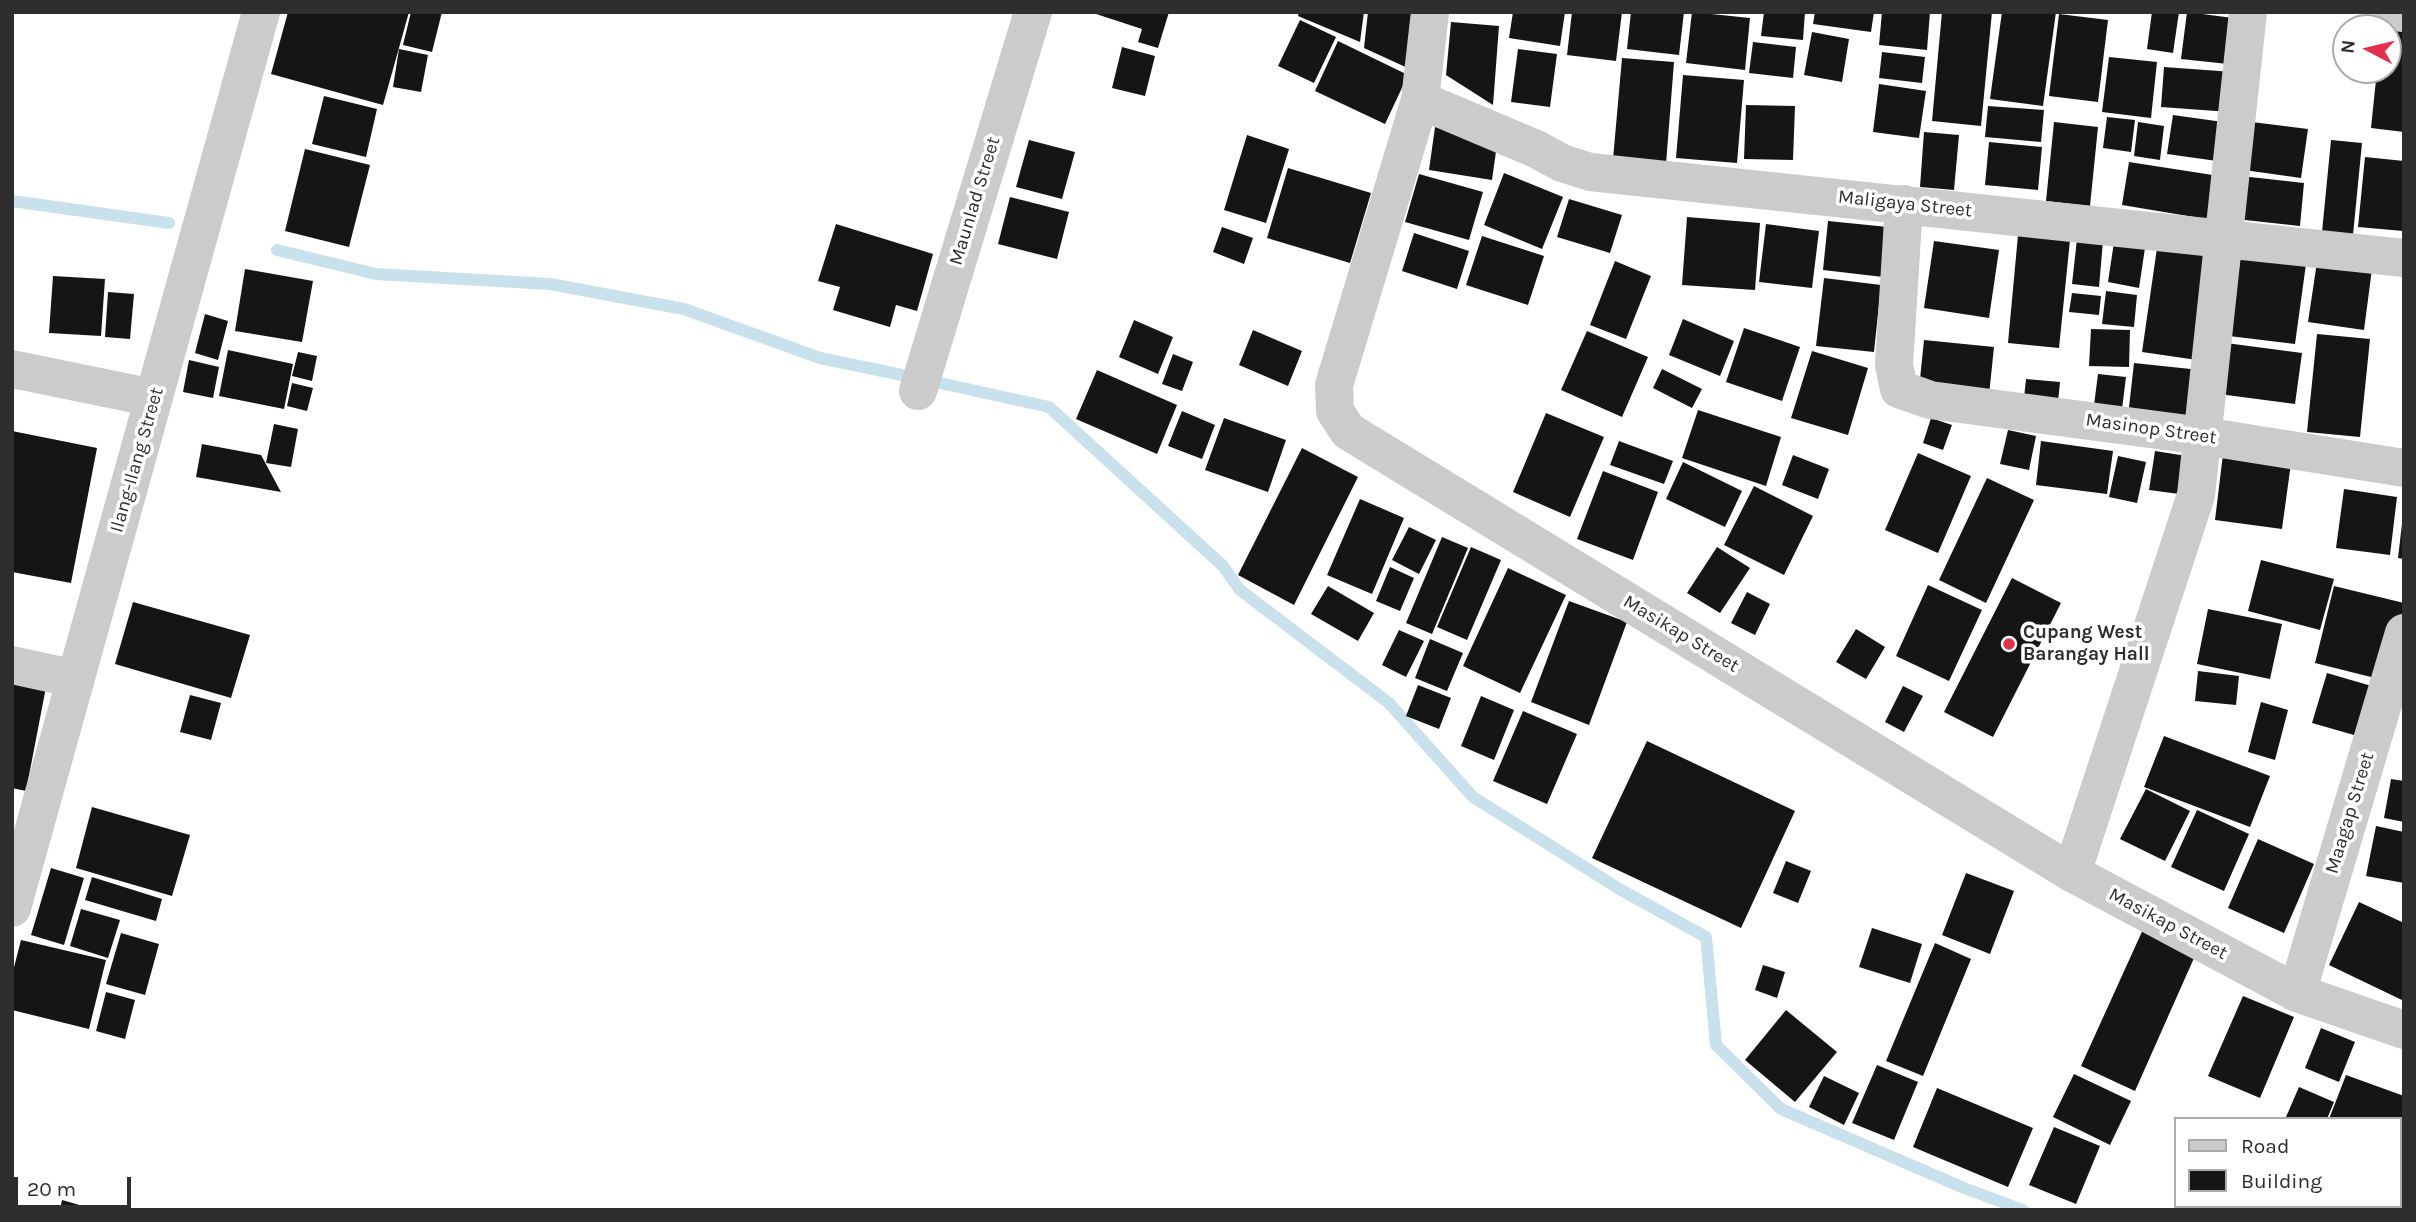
<!DOCTYPE html>
<style>
body{margin:0}
#map{position:relative;width:2416px;height:1222px;overflow:hidden;background:#fff;font-family:Karla,sans-serif}
canvas{display:block}
.frame{position:absolute;inset:0;border:14px solid #2e2e2e;pointer-events:none}
.legend{position:absolute;left:2174px;top:1117px;width:228px;height:91px;box-sizing:border-box;background:#fff;border:2px solid #ababab;margin:0;padding:9px 12px;list-style:none;font-size:21px;color:#2e2e2e}
.legend li{display:flex;align-items:center;gap:14px;height:35px}
.legend b{width:35px;border:2px solid #ababab}
.north{position:absolute;left:2332px;top:14px;width:70px;height:70px;box-sizing:border-box;background:#fff;border:2px solid #ababab;border-radius:50%;rotate:277deg;font-size:19px;font-weight:700;line-height:28px;text-align:center;color:#2e2e2e}
.north::after{content:'';display:block;margin:auto;width:24px;height:32px;background:#e5304c;clip-path:polygon(50% 0,100% 100%,50% 72%,0 100%)}
.scale{position:absolute;left:14px;top:1177px;width:117px;height:32px;box-sizing:border-box;border:4px solid #2e2e2e;border-top:0;padding-left:9px;font-size:21px;line-height:24px;white-space:nowrap;color:#2e2e2e;-webkit-text-stroke:5px #fff;paint-order:stroke}
</style>
<div id="map">
<canvas width="2416" height="1222"></canvas>
<div class="frame"></div>
<ul class="legend">
<li><b style="height:9px;background:#cbcbcb"></b>Road</li>
<li><b style="height:19px;background:#151515"></b>Building</li>
</ul>
<div class="north">N</div>
<div class="scale">20 m</div>
</div>
<script>
const ctx = document.querySelector('canvas').getContext('2d');
ctx.lineJoin = 'round';
function toPath(rows) {
  const path = new Path2D();
  for (const r of rows) {
    path.moveTo(r[0], r[1]);
    for (let i = 2; i < r.length; i += 2) path.lineTo(r[i], r[i + 1]);
  }
  return path;
}
function trace(path, color, width, dash) {
  ctx.strokeStyle = color;
  ctx.lineWidth = width;
  ctx.lineCap = dash ? 'butt' : 'round';
  ctx.setLineDash(dash || []);
  ctx.stroke(path);
}
function paint(path, color) {
  ctx.fillStyle = color;
  ctx.fill(path, 'evenodd');
}
function write(font, color, halo, rows, align = 'center') {
  ctx.font = font + ' Karla,sans-serif';
  ctx.lineWidth = 7;
  ctx.setLineDash([]);
  ctx.textBaseline = 'middle';
  ctx.strokeStyle = halo;
  ctx.fillStyle = color;
  for (const [text, x, y, turn = 0] of rows) {
    ctx.save();
    ctx.translate(x, y);
    ctx.rotate((+turn || 0) * Math.PI / 180);
    ctx.textAlign = isNaN(turn) ? turn : align;
    if (halo) ctx.strokeText(text, 0, 0);
    ctx.fillText(text, 0, 0);
    ctx.restore();
  }
}
const stream = toPath([
 [12,201,169,223],
 [277,250,376,274,550,284,684,309,820,358,907,376],
 [940,383,1049,407,1223,566,1240,590,1389,703,1473,797,1621,890,1706,937,1716,1045,1781,1109,1964,1188,2023,1210]
]);
const building = toPath([
 [288,12,409,12,383,105,271,74],
 [411,12,442,12,432,52,403,45],
 [1090,12,1169,12,1158,48,1138,42,1142,29],
 [1299,12,1364,12,1360,42,1298,16],
 [1368,12,1418,12,1412,70,1364,48],
 [1513,12,1565,12,1560,46,1509,38],
 [1572,12,1622,12,1616,61,1567,55],
 [1631,12,1684,12,1679,55,1627,49],
 [1692,12,1750,18,1745,70,1686,63],
 [1764,12,1805,12,1803,40,1761,36],
 [1815,12,1874,12,1871,32,1813,24],
 [1882,12,1930,12,1927,50,1879,45],
 [1942,12,1992,12,1981,126,1932,121],
 [2002,12,2056,12,2043,106,1990,99],
 [2152,12,2179,12,2173,53,2147,49],
 [2187,12,2233,18,2228,64,2181,59],
 [2059,14,2108,20,2098,102,2049,96],
 [1300,20,1336,37,1314,83,1278,66],
 [1451,22,1499,26,1493,105,1446,75],
 [2388,29,2404,31,2404,132,2371,128,2377,70,2388,70],
 [1812,32,1849,39,1842,82,1804,75],
 [1338,41,1408,75,1385,124,1315,91],
 [1753,42,1796,47,1793,78,1749,73],
 [1122,47,1155,56,1145,96,1112,88],
 [399,49,428,55,421,92,393,87],
 [1518,49,1557,54,1550,107,1511,102],
 [1882,52,1925,57,1922,83,1879,78],
 [2109,57,2157,62,2151,118,2102,112],
 [1622,58,1674,62,1666,164,1613,159],
 [2164,67,2233,72,2230,112,2161,107],
 [1683,75,1744,80,1737,163,1676,158],
 [1879,84,1926,91,1919,138,1873,132],
 [324,96,377,109,366,157,312,144],
 [1746,105,1795,106,1793,160,1744,159],
 [1988,106,2044,110,2041,142,1985,137],
 [2173,115,2230,123,2224,162,2167,154],
 [2107,117,2135,120,2131,152,2103,148],
 [2054,122,2098,127,2090,206,2046,201],
 [2138,122,2164,126,2160,160,2134,156],
 [2252,122,2308,129,2301,178,2244,170],
 [1435,127,1498,137,1492,180,1429,170],
 [1924,132,1959,135,1954,190,1920,187],
 [1247,135,1289,149,1266,223,1224,210],
 [1029,140,1075,152,1062,199,1016,187],
 [2331,140,2362,143,2353,235,2322,232],
 [1989,142,2042,147,2038,190,1985,185],
 [305,149,370,165,349,247,285,231],
 [2365,157,2404,161,2403,231,2358,227],
 [2129,162,2219,176,2212,220,2122,205],
 [1288,168,1371,193,1350,263,1267,238],
 [1504,173,1563,197,1542,249,1484,225],
 [1419,174,1483,192,1469,240,1405,222],
 [2241,176,2304,183,2300,226,2236,219],
 [1010,197,1069,212,1057,259,998,244],
 [1569,199,1622,215,1610,253,1557,237],
 [1687,217,1760,223,1755,290,1682,285],
 [1828,221,1888,227,1883,277,1823,270],
 [836,224,933,254,917,311,896,305,890,327,833,310,840,287,818,281],
 [1766,224,1819,231,1812,288,1759,282],
 [1222,227,1253,238,1244,264,1213,252],
 [1414,233,1469,251,1457,289,1402,271],
 [2018,235,2070,240,2059,348,2008,343],
 [1482,236,1544,256,1528,305,1466,285],
 [2077,239,2103,241,2099,287,2072,284],
 [1934,241,1999,250,1989,318,1924,308],
 [2114,242,2145,248,2139,288,2108,282],
 [2157,248,2219,257,2204,361,2142,352],
 [2241,255,2306,264,2295,344,2229,336],
 [1615,261,1651,276,1626,339,1590,325],
 [2317,262,2372,269,2364,330,2308,322],
 [245,269,313,281,302,342,235,331],
 [53,276,105,279,101,336,49,333],
 [1824,278,1881,285,1874,352,1816,346],
 [2106,291,2137,295,2134,327,2102,324],
 [108,292,134,294,130,339,105,337],
 [2072,293,2101,296,2099,315,2069,312],
 [205,314,228,321,218,360,195,353],
 [1683,319,1734,341,1720,376,1669,355],
 [1134,320,1173,337,1158,374,1119,357],
 [1744,328,1800,347,1782,401,1726,382],
 [2091,329,2130,330,2129,367,2089,366],
 [1253,330,1302,351,1288,386,1239,365],
 [1587,331,1648,357,1622,417,1561,390],
 [2317,334,2370,339,2360,437,2307,432],
 [1924,340,1994,347,1989,395,1919,389],
 [2226,343,2302,353,2295,404,2219,394],
 [228,350,293,364,284,409,219,396],
 [1812,351,1868,368,1848,435,1791,418],
 [298,352,317,356,312,381,292,376],
 [1173,354,1193,362,1182,391,1162,384],
 [189,360,219,367,213,398,183,392],
 [2134,363,2200,370,2195,423,2128,416],
 [1662,369,1702,389,1692,408,1653,388],
 [1097,370,1177,405,1157,454,1076,419],
 [2098,374,2126,377,2121,417,2093,413],
 [2026,379,2060,382,2057,412,2023,408],
 [292,383,313,388,307,411,287,406],
 [1698,410,1781,437,1766,486,1682,458],
 [1182,411,1215,425,1202,459,1168,446],
 [1546,413,1604,437,1570,517,1513,492],
 [1224,418,1286,440,1268,492,1205,470],
 [1931,418,1952,425,1943,450,1923,443],
 [274,424,298,429,291,467,266,463],
 [2008,430,2036,436,2029,470,2000,464],
 [12,431,97,448,71,583,12,572],
 [1619,441,1673,461,1664,484,1610,465],
 [2041,441,2113,451,2107,494,2036,485],
 [202,444,261,455,281,492,196,477],
 [1302,448,1358,477,1294,605,1238,575],
 [2155,451,2193,457,2187,495,2149,490],
 [1918,453,1971,476,1938,553,1885,530],
 [2223,454,2291,463,2282,529,2215,520],
 [1793,455,1829,469,1818,499,1782,485],
 [2118,456,2146,462,2137,503,2109,497],
 [1683,462,1742,491,1725,527,1666,499],
 [1603,471,1658,492,1633,560,1577,539],
 [1987,478,2034,500,1986,603,1939,580],
 [1754,486,1813,516,1784,575,1724,545],
 [2344,489,2397,497,2390,555,2336,548],
 [1360,499,1404,518,1372,594,1327,575],
 [2402,524,2404,524,2404,559,2398,558],
 [1409,527,1436,540,1419,574,1392,560],
 [1442,537,1468,548,1432,634,1406,623],
 [1471,547,1501,560,1467,640,1437,627],
 [1717,547,1750,568,1720,613,1687,593],
 [2261,560,2334,579,2320,630,2248,611],
 [1390,567,1414,578,1400,611,1376,601],
 [1508,568,1566,595,1520,693,1463,666],
 [2012,578,2061,603,1993,737,1944,712],
 [1928,585,1982,610,1949,681,1896,656],
 [1328,586,1374,613,1358,641,1311,614],
 [2334,586,2404,603,2404,615,2387,681,2315,663],
 [1747,592,1770,604,1755,635,1731,623],
 [1569,601,1627,622,1589,725,1531,702],
 [133,602,250,635,231,698,115,664],
 [2208,609,2282,624,2270,679,2197,664],
 [1856,629,1885,647,1866,679,1836,662],
 [1399,630,1424,641,1406,677,1382,665],
 [1430,639,1463,653,1447,691,1415,678],
 [2198,671,2239,676,2236,705,2195,701],
 [2327,673,2375,687,2361,737,2312,723],
 [12,675,47,682,26,791,12,788],
 [1418,685,1451,698,1439,729,1406,716],
 [1903,686,1923,696,1904,732,1885,722],
 [190,695,221,703,211,740,180,732],
 [1481,696,1514,710,1494,760,1461,746],
 [2261,702,2288,710,2275,760,2248,752],
 [1523,711,1577,734,1547,804,1493,781],
 [2164,736,2270,776,2250,827,2144,787],
 [1647,741,1795,811,1741,928,1592,858],
 [2391,779,2404,781,2404,822,2384,818],
 [2146,789,2190,811,2165,861,2120,839],
 [92,807,190,835,172,896,76,868],
 [2197,810,2249,834,2224,891,2171,867],
 [2376,826,2404,832,2404,883,2366,876],
 [2258,839,2314,864,2284,933,2228,908],
 [1786,861,1811,871,1798,903,1773,893],
 [51,868,84,878,64,945,31,935],
 [1966,873,2014,891,1990,954,1942,935],
 [92,877,162,899,156,921,85,900],
 [2359,902,2404,923,2404,1001,2329,965],
 [81,909,120,920,108,958,70,946],
 [2145,925,2198,949,2135,1091,2081,1066],
 [1872,928,1922,944,1910,983,1859,967],
 [121,933,159,944,145,995,106,984],
 [21,940,106,960,89,1029,12,1010,12,975],
 [1935,943,1971,959,1923,1076,1886,1061],
 [1763,965,1785,972,1777,998,1755,990],
 [106,992,135,1000,125,1039,96,1031],
 [2243,996,2294,1017,2260,1098,2208,1076],
 [1786,1010,1837,1052,1795,1102,1745,1060],
 [2321,1028,2355,1042,2339,1082,2305,1068],
 [1877,1065,1918,1082,1894,1140,1852,1123],
 [2074,1074,2131,1101,2110,1145,2053,1117],
 [2346,1075,2404,1096,2404,1119,2401,1128,2400,1119,2329,1119],
 [1824,1076,1859,1093,1844,1125,1809,1107],
 [2299,1087,2334,1102,2327,1119,2286,1117],
 [1937,1088,2033,1128,2008,1187,1913,1147],
 [2054,1127,2100,1146,2076,1204,2029,1185],
 [2400,1146,2404,1148,2404,1203,2401,1210,2376,1210,2377,1206,2400,1206],
 [62,1200,83,1206,81,1210,60,1210]
]);
const street = toPath([
 [1430,12,1420,100,1334,385,1335,411,1348,431,2072,873,2297,993,2404,1030],
 [2393,12,2404,13],
 [1420,100,1536,149,1562,163,1590,172,2404,258],
 [1904,204,1894,365,1899,389,1930,400,2203,436,2404,468],
 [12,369,154,398],
 [918,391,1033,12],
 [12,665,76,679],
 [2072,873,2196,495,2248,12],
 [12,908,261,12],
 [2297,993,2404,633]
]);
const markers = [
 [2009,644,7,"#e5304c"]
];
const streetNames = [
 ["Maunlad Street",975,201,-73],
 ["Maligaya Street",1905,204,6],
 ["Masinop Street",2151,429,8],
 ["Ilang-Ilang Street",137,460,-74],
 ["Masikap Street",1681,634,31],
 ["Maagap Street",2350,813,-73],
 ["Masikap Street",2168,924,28]
];
const poiNames = [
 ["Cupang West",2023,633],
 ["Barangay Hall",2023,655]
];
trace(stream, '#c8e1ec', 12);
paint(building, '#151515');
trace(street, '#cbcbcb', 38);
for (const [x, y, r, color] of markers) {
  const dot = new Path2D();
  dot.arc(x, y, r, 0, 2 * Math.PI);
  ctx.fillStyle = color;
  ctx.fill(dot);
  trace(dot, '#fff', 2.5);
}
write('19px', '#2e2e2e', '#fff', streetNames);
write('bold 19px', '#2e2e2e', '#fff', poiNames, 'left');
</script>
